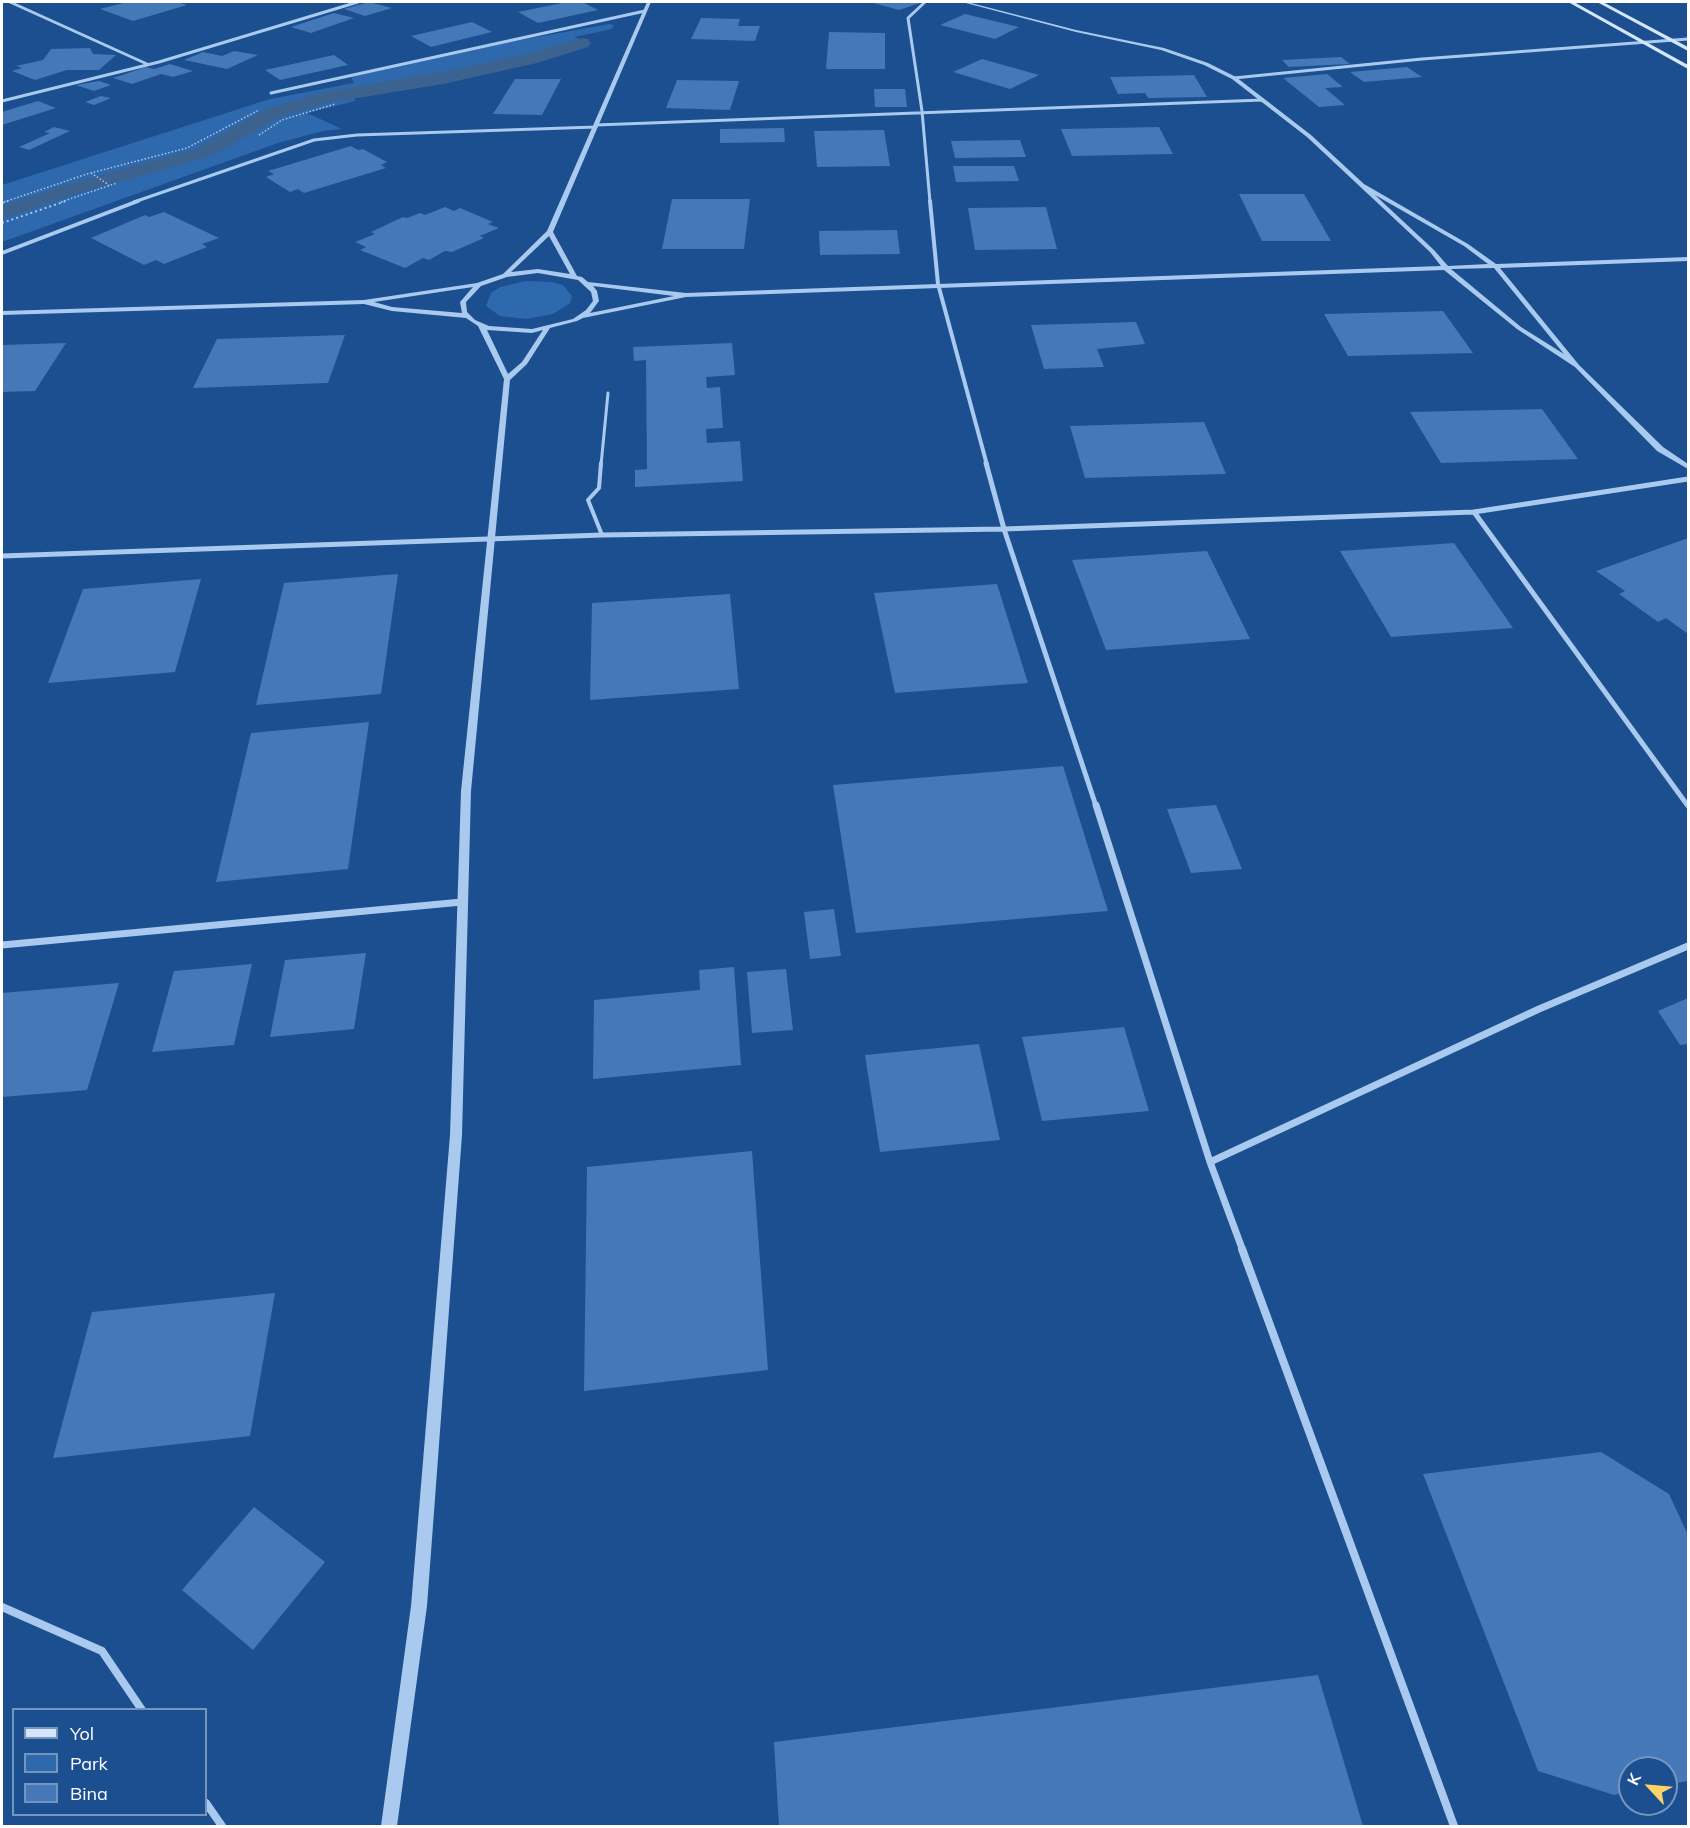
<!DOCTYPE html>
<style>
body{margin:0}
#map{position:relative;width:1690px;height:1828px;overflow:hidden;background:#1b4f8f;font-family:Mulish,sans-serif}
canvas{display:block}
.frame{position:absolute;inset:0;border:3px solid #fff;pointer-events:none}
.legend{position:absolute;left:12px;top:1708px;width:195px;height:108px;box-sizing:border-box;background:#1b4f8f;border:2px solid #7695bc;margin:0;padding:8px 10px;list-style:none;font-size:18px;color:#fff}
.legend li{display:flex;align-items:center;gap:12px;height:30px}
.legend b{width:30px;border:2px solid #7695bc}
.north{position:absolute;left:1618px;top:1756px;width:60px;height:60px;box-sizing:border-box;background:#1b4f8f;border:2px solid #7695bc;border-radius:50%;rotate:296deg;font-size:16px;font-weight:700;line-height:24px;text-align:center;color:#fff}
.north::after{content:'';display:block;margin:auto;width:21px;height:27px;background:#ffd166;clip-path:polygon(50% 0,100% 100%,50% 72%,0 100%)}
</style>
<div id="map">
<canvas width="1690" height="1828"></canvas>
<div class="frame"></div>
<ul class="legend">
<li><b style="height:8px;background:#d6e6fa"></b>Yol</li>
<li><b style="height:16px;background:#2e69ad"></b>Park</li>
<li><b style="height:16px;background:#4478b7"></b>Bina</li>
</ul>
<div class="north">K</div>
</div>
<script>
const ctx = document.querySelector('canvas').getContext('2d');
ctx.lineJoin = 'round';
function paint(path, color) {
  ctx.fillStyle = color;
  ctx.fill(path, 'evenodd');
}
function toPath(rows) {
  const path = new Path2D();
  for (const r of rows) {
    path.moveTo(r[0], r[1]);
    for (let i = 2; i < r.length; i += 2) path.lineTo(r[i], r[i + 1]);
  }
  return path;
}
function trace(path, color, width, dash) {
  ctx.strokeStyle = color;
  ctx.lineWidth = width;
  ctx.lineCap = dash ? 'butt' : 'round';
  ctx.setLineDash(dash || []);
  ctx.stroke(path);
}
const green = toPath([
 [609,24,614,25,612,29,574,37,589,42,537,59,354,96,355,101,307,113,342,129,323,131,278,143,2,242,2,185,270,99,354,83,351,77,510,42],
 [526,281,552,282,563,285,572,296,570,303,553,314,526,319,500,316,486,306,491,293,500,287]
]);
const canal = toPath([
 [582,38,588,39,591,43,588,47,537,63,443,84,327,103,280,117,209,157,79,193,2,219,2,206,65,185,195,149,266,109,324,92,443,72,527,54,582,38]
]);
const building = toPath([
 [127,2,177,2,187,5,133,21,100,9],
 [369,2,392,8,365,16,344,9],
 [567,2,582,2,598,10,538,23,518,12],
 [870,2,915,2,920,3,899,10],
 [334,13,354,18,311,33,291,27],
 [965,14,1019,27,995,39,940,25],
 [701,18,740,19,738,26,760,26,755,41,691,39],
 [472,22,492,32,431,47,411,36],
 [829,32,885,33,885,69,826,69],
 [90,48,93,54,116,55,99,70,67,70,35,80,12,71,22,68,16,66,43,60,51,49],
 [234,51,258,55,227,69,184,60,203,52,222,56],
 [334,55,348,65,280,80,265,70],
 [1341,57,1350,64,1289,67,1282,60],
 [982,59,1039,75,1010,89,953,72],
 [170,64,193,71,173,77,161,74,132,84,113,78,146,67,154,69],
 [1407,67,1422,77,1364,82,1350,72],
 [1327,74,1343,87,1325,88,1345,105,1319,107,1283,78],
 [1194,75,1207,97,1148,98,1145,93,1118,94,1110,77],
 [515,79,561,79,542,115,493,114],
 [677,80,739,81,730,110,666,108],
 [99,81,111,85,94,91,76,85],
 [874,89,905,89,907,107,875,107],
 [101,96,111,98,94,105,85,102],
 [38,101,56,108,2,125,2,112],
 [54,127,70,131,29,150,19,147,50,133,44,132],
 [1159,127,1173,154,1072,156,1061,129],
 [784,128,785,142,720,143,720,129],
 [884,130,890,166,817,167,814,131],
 [1020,140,1026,157,955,158,951,141],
 [351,146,358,150,363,149,387,162,381,165,386,168,304,193,298,189,290,192,266,177,274,174,268,171],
 [953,166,1014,166,1019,181,956,182],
 [1239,194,1304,194,1331,241,1262,241],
 [672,199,750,199,744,249,662,249],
 [445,207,454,211,460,208,493,222,488,224,499,228,480,236,484,238,452,252,445,251,429,260,423,258,405,268,360,250,366,247,355,242,375,234,371,232,403,217,407,218,420,213,425,215],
 [1046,207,1057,249,975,250,968,208],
 [164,212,219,238,202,244,207,247,164,264,156,260,144,265,91,238,145,215,149,217],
 [897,230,900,254,820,255,819,231],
 [1443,311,1473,353,1348,356,1324,314],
 [1136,322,1145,344,1097,349,1104,367,1044,369,1031,325],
 [345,335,328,383,193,388,217,339],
 [66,343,35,391,2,392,2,345],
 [732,343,735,375,706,377,707,388,720,387,723,428,706,429,707,443,740,441,743,481,635,487,635,470,647,469,646,360,634,361,633,347],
 [1542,409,1578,459,1441,463,1410,412],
 [1204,422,1226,474,1085,478,1070,426],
 [1688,538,1688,634,1666,618,1658,622,1619,594,1625,591,1596,571],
 [1454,543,1513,628,1391,637,1340,551],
 [1207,551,1250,639,1106,650,1072,560],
 [398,574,381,694,256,705,284,583],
 [201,579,175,672,48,683,83,589],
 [997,584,1028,683,895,693,874,593],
 [730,594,739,689,590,700,592,603],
 [369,722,348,869,216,882,251,733],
 [1063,766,1108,911,856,933,833,785],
 [1216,805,1242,869,1191,873,1167,809],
 [834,909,841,956,810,959,804,912],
 [366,953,354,1029,270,1037,285,960],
 [252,964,234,1045,152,1052,174,971],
 [734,967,741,1065,593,1079,594,1000,700,990,699,970],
 [786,969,793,1030,752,1033,747,972],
 [119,983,87,1090,2,1097,2,993],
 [1688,998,1688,1044,1680,1045,1658,1011],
 [1124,1027,1149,1111,1042,1121,1022,1037],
 [979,1044,1000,1140,880,1152,865,1055],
 [752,1151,768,1370,584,1391,587,1167],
 [275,1293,250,1436,53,1458,92,1312],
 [1601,1452,1669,1494,1688,1535,1688,1781,1666,1785,1666,1768,1630,1768,1630,1792,1614,1795,1538,1771,1423,1474],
 [254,1507,325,1562,253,1650,182,1590],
 [1318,1675,1363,1826,779,1826,774,1742]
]);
const pathFar1 = toPath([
 [259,135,282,120,335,104],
 [91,173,109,185],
 [4,202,87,174,187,148,259,110],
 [61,202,117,183]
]);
const path = toPath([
 [2,203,8,201],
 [2,223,66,201]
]);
const serviceFar1 = toPath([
 [601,465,608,393]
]);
const service = toPath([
 [601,463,599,488,588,500,602,535]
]);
const minorFar4 = toPath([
 [10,2,147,64],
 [925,2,908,18,922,111,930,202],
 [1234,78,1422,59,1688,39],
 [271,93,645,11],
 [2,101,159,62,358,2],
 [596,125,1263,100],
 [134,202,314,140,357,135,596,127]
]);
const minorFar3 = toPath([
 [930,201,938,284,987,465],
 [2,253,138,201]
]);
const minorFar2 = toPath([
 [986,463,1004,529,1096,806],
 [1474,512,1688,806],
 [2,556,602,535,1004,529,1474,512,1688,479]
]);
const minorFar1 = toPath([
 [1096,805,1210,1162,1243,1251],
 [2,945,462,902],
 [1210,1162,1539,1009,1688,946]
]);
const minor = toPath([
 [1242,1249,1454,1826],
 [2,1607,102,1651,142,1710],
 [206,1803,222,1826]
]);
const tertiary = toPath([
 [647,2,651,2,553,232,577,276,582,277,588,282,686,293,1441,266,1430,252,1307,137,1232,79,1204,65,1161,50,1076,32,962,2,967,2,1076,30,1164,48,1208,63,1236,77,1311,135,1364,184,1468,244,1496,264,1688,257,1688,261,1500,268,1579,365,1663,447,1688,464,1688,469,1657,451,1575,367,1517,329,1444,270,686,297,583,318,577,321,550,328,527,364,510,380,471,791,462,1135,427,1606,397,1826,381,1826,411,1606,450,1135,461,791,504,379,478,326,466,318,392,311,364,304,2,315,2,311,364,300,477,283,503,274,547,231,647,2],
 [1375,195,1464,246,1488,264,1448,266,1434,250,1375,195],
 [549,236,570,274,538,269,511,272,549,236],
 [1494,268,1564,354,1521,327,1451,269,1494,268],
 [538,273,578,280,591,292,593,301,586,310,573,319,532,329,489,326,475,320,467,312,466,302,481,286,507,277,538,273],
 [593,286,674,296,590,313,599,301,597,291,593,286],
 [473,287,460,302,462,313,392,307,374,302,473,287],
 [487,330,532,333,543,330,522,362,508,374,487,330]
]);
const secondary = toPath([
 [1568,2,1574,2,1688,65,1688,69,1568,2],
 [1597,2,1603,2,1688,47,1688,51,1597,2]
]);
paint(green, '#2e69ad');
paint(canal, '#3c6290');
paint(building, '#4478b7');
trace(pathFar1, '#a9c9ee', 1.5, [1.5, 2]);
trace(path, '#a9c9ee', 2, [2, 3]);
trace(serviceFar1, '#a9c9ee', 3);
trace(service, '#a9c9ee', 4);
trace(minorFar4, '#a9c9ee', 3);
trace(minorFar3, '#a9c9ee', 4);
trace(minorFar2, '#a9c9ee', 5);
trace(minorFar1, '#a9c9ee', 7);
trace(minor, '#a9c9ee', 8);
paint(tertiary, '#a9c9ee');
paint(secondary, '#d6e6fa');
</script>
